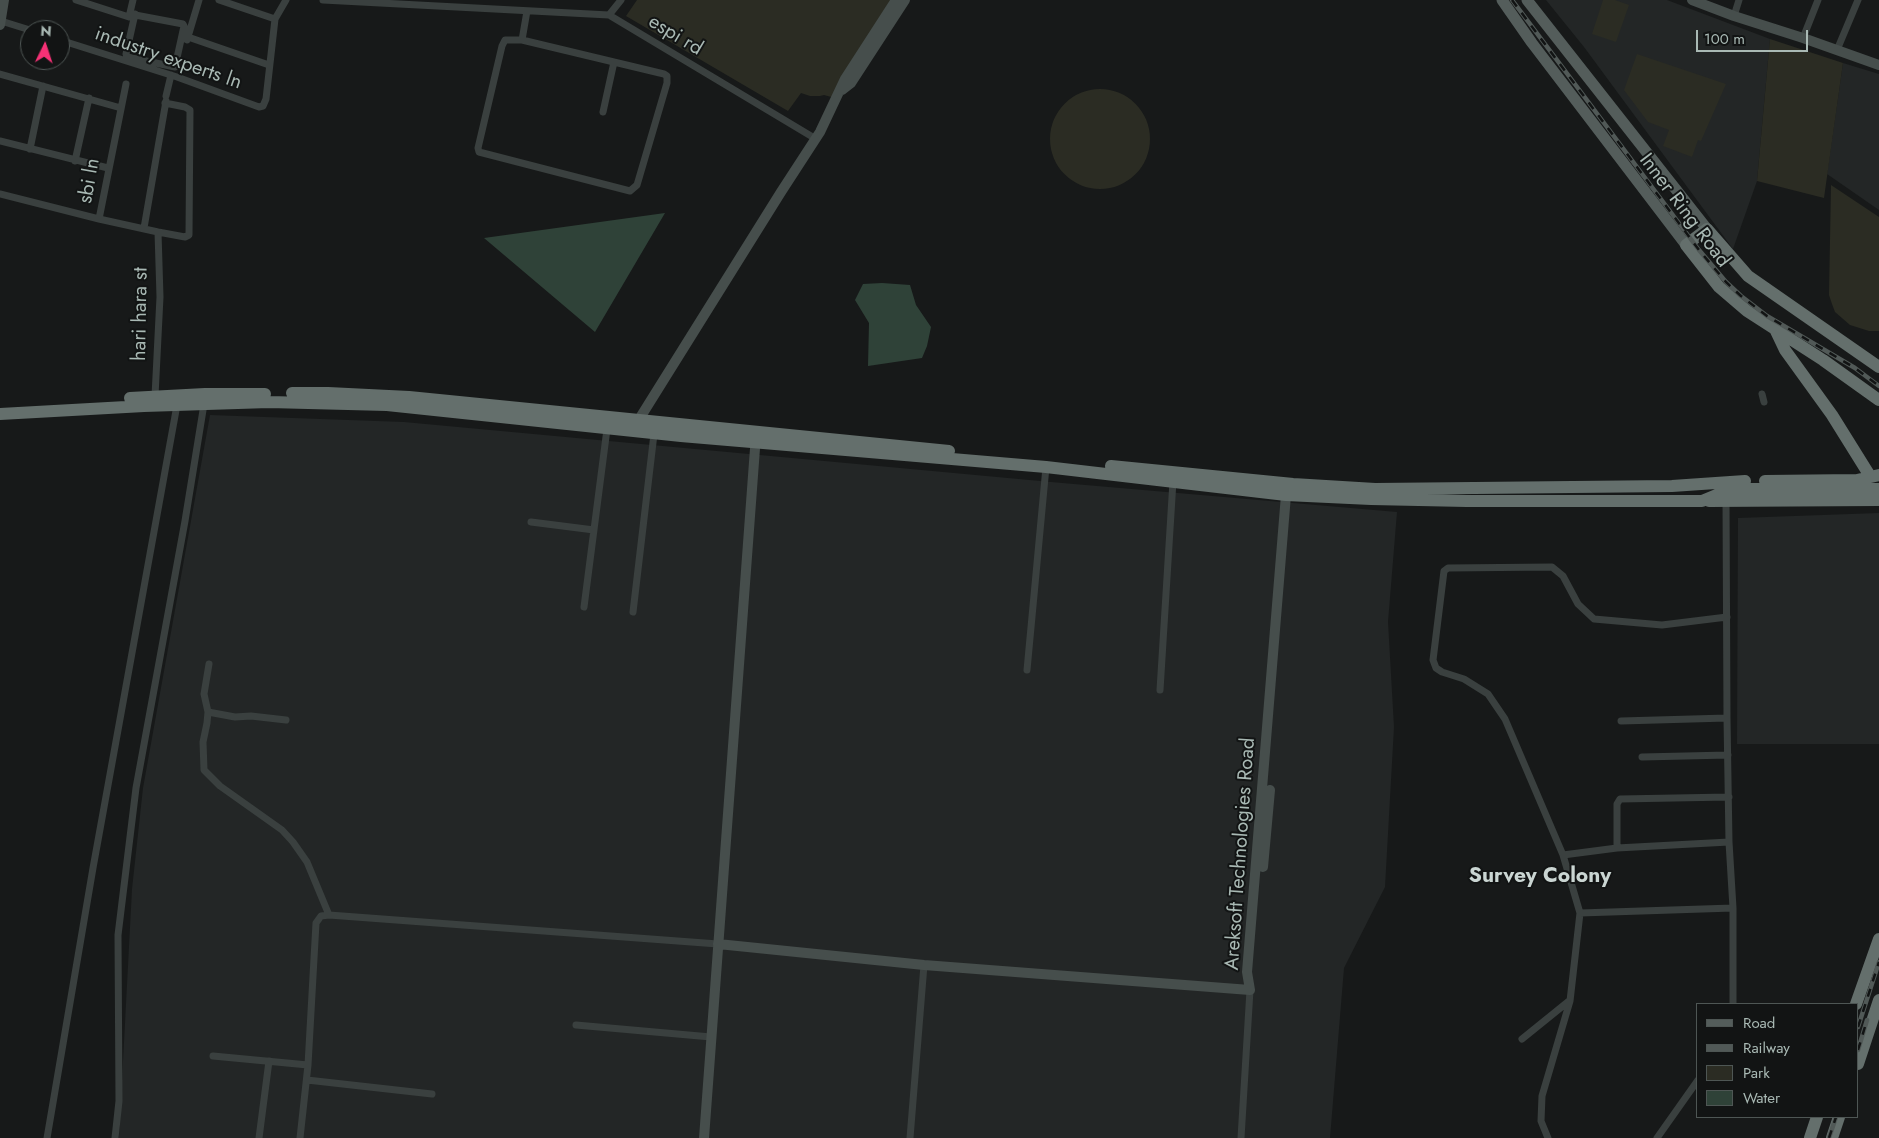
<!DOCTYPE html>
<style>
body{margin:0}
#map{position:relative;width:1879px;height:1138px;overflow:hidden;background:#171919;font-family:Jost,sans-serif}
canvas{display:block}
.legend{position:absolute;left:1696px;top:1003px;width:162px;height:115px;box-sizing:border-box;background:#121414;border:1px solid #4e5654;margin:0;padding:6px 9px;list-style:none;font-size:15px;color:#a9b9b4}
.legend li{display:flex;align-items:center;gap:10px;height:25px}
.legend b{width:25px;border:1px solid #4e5654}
.north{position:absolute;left:20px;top:20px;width:50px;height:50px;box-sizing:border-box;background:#121414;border:1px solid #4e5654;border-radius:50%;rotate:4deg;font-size:14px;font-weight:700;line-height:20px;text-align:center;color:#a9b9b4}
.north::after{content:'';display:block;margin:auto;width:18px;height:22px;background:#f63176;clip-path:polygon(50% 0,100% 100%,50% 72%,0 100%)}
.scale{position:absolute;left:1696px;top:30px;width:112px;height:22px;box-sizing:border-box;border:2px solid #a9b9b4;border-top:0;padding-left:6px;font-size:15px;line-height:18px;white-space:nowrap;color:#a9b9b4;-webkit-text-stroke:4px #121414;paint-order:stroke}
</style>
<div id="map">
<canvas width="1879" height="1138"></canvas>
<ul class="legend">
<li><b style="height:6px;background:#545d5b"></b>Road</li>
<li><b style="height:6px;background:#515957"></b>Railway</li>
<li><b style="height:14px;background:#2b2c23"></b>Park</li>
<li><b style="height:14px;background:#2f4238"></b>Water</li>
</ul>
<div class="north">N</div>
<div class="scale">100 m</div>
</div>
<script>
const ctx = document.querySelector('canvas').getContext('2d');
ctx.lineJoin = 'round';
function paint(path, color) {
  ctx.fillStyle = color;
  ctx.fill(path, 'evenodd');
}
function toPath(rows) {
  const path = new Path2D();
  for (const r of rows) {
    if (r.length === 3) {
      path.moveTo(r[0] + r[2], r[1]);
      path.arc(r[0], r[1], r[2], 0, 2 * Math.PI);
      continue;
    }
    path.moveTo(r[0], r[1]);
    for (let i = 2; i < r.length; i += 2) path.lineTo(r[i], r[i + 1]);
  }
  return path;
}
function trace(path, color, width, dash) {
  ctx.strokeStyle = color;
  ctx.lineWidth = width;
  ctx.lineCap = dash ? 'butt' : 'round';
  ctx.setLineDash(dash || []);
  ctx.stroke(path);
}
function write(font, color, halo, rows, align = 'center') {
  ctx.font = font + ' Jost,sans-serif';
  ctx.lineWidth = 4;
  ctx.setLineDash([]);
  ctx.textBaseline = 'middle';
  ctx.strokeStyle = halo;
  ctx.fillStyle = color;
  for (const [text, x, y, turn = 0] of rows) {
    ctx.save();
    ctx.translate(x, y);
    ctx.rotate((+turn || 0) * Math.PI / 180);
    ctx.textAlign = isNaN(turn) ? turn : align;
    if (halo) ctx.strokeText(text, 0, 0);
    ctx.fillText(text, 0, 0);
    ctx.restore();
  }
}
const built = toPath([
 [1546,0,1667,0,1770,39,1757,181,1733,249,1584,47],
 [1843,63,1879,74,1879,210,1827,174],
 [210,415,404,422,1051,482,1397,512,1388,622,1394,727,1385,887,1344,968,1330,1138,119,1138,132,889,143,788],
 [1879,513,1879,744,1737,744,1738,518]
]);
const green = toPath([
 [637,0,895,0,835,98,824,95,820,96,810,96,801,93,788,111,626,16],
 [1603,0,1615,0,1629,5,1616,42,1592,34],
 [1770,39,1843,63,1824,198,1757,181],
 [1637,54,1726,84,1701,141,1698,140,1692,157,1663,146,1669,130,1648,122,1624,90],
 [1100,139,50],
 [1831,185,1879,217,1879,331,1869,331,1850,325,1835,312,1832,304,1829,295]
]);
const water = toPath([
 [665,213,595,332,484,238],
 [882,283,910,285,916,305,931,327,927,346,922,358,868,366,869,323,855,300,863,284]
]);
const street = toPath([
 [76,0,129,17],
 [219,0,275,19],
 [323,0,609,15,816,139],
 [130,14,183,24,184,26,175,67,127,57,126,54,135,14],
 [609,15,621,0],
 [1734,16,1739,0],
 [129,17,133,0],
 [1,21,30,30],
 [188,37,269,65],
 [1803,38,1818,0],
 [60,40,177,77,259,107,263,106,266,99,275,19,286,0],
 [187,40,199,0],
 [522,40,664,74,667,76,667,83,637,185,630,191,479,152,478,148,502,46,505,40,522,40,527,11],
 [1837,50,1858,0],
 [0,74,121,108],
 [166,96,171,75],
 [603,112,614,62],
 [0,141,108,168],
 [30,149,43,86],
 [75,161,89,98],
 [0,194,99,219,126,84],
 [99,219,158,232,185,237,189,235,190,110,185,107,165,103],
 [144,228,166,101],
 [1762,394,1764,402],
 [155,396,160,297,158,232],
 [1726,500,1727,718,1729,842,1733,908,1733,1004],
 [531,522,594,530],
 [584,607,607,429],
 [633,612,654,434],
 [209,664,204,694,208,712,207,723,203,742,204,770,220,786,282,830,293,842,307,862,329,915],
 [1027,670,1046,467],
 [1160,690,1173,481],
 [208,712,235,717,251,716,286,720],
 [1621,721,1727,718],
 [1642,757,1728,755],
 [1617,848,1617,804,1620,799,1729,797],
 [1563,855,1617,848,1729,842],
 [1580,913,1733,908],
 [576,1025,711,1037],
 [1522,1039,1569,1001],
 [213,1056,308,1065],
 [307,1080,432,1094],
 [47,1138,93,868,177,405],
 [115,1138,119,1101,118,935,136,788,185,521,204,404],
 [259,1138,269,1061],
 [300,1138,308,1065,316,923,321,916,329,915,718,944],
 [910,1138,924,965],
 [1241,1138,1250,990],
 [1548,1138,1541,1121,1542,1096,1570,1001,1580,913,1563,855,1505,719,1488,694,1464,679,1442,672,1436,668,1433,660,1444,571,1448,568,1552,567,1563,576,1578,604,1594,619,1662,625,1727,617],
 [1657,1138,1698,1080]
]);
const secondary = toPath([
 [1692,0,1734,16,1803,38,1879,65],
 [0,25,4,0],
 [842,90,851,83,905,0],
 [638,421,781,192,820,132,845,79,896,0],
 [1263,867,1270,790],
 [718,944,924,965,1250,990],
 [1250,990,1247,972,1286,495],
 [704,1138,756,435]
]);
const primary = toPath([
 [1502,0,1532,43,1686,245],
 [1527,0,1707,229]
]);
const highway = toPath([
 [1775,329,1785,350,1832,415,1870,476],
 [1879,367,1748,276,1707,229,1686,245,1719,287,1747,311,1823,360,1879,400],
 [292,393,328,393,409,397,949,451],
 [130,398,205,394,265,394],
 [0,414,144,406,269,402,387,405,681,436,1046,467,1286,495,1371,499,1467,501,1702,501,1731,489,1879,489],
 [1111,466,1293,484,1375,489,1672,486,1745,481],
 [1765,481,1857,480,1879,475],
 [1709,501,1879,500],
 [1856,1004,1879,939],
 [1858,1064,1879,1000],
 [1810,1138,1817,1117],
 [1832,1138,1839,1117]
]);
const rail = toPath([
 [1512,0,1699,250,1726,282,1741,296,1767,316,1855,368,1879,386],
 [1858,1027,1879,962],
 [1858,1050,1867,1020],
 [1829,1138,1836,1117]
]);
const streetNames = [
 ["espi rd",675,36,31],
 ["industry experts ln",168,59,19],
 ["sbi ln",90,181,-80],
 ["Inner Ring Road",1684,211,53],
 ["hari hara st",141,314,-89],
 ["Areksoft Technologies Road",1241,854,-86]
];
const neighbourhoodNames = [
 ["Survey Colony",1540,877]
];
paint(built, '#232626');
paint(green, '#2b2c23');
paint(water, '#2f4238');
trace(street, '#3a403f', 7);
trace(secondary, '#464e4c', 10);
trace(primary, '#545d5b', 11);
trace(highway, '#646f6c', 12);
trace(rail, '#515957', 4.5);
trace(rail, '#121414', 2.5, [8]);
write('20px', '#a9b9b4', '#121414', streetNames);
write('bold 21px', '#cad5d2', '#121414', neighbourhoodNames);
</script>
